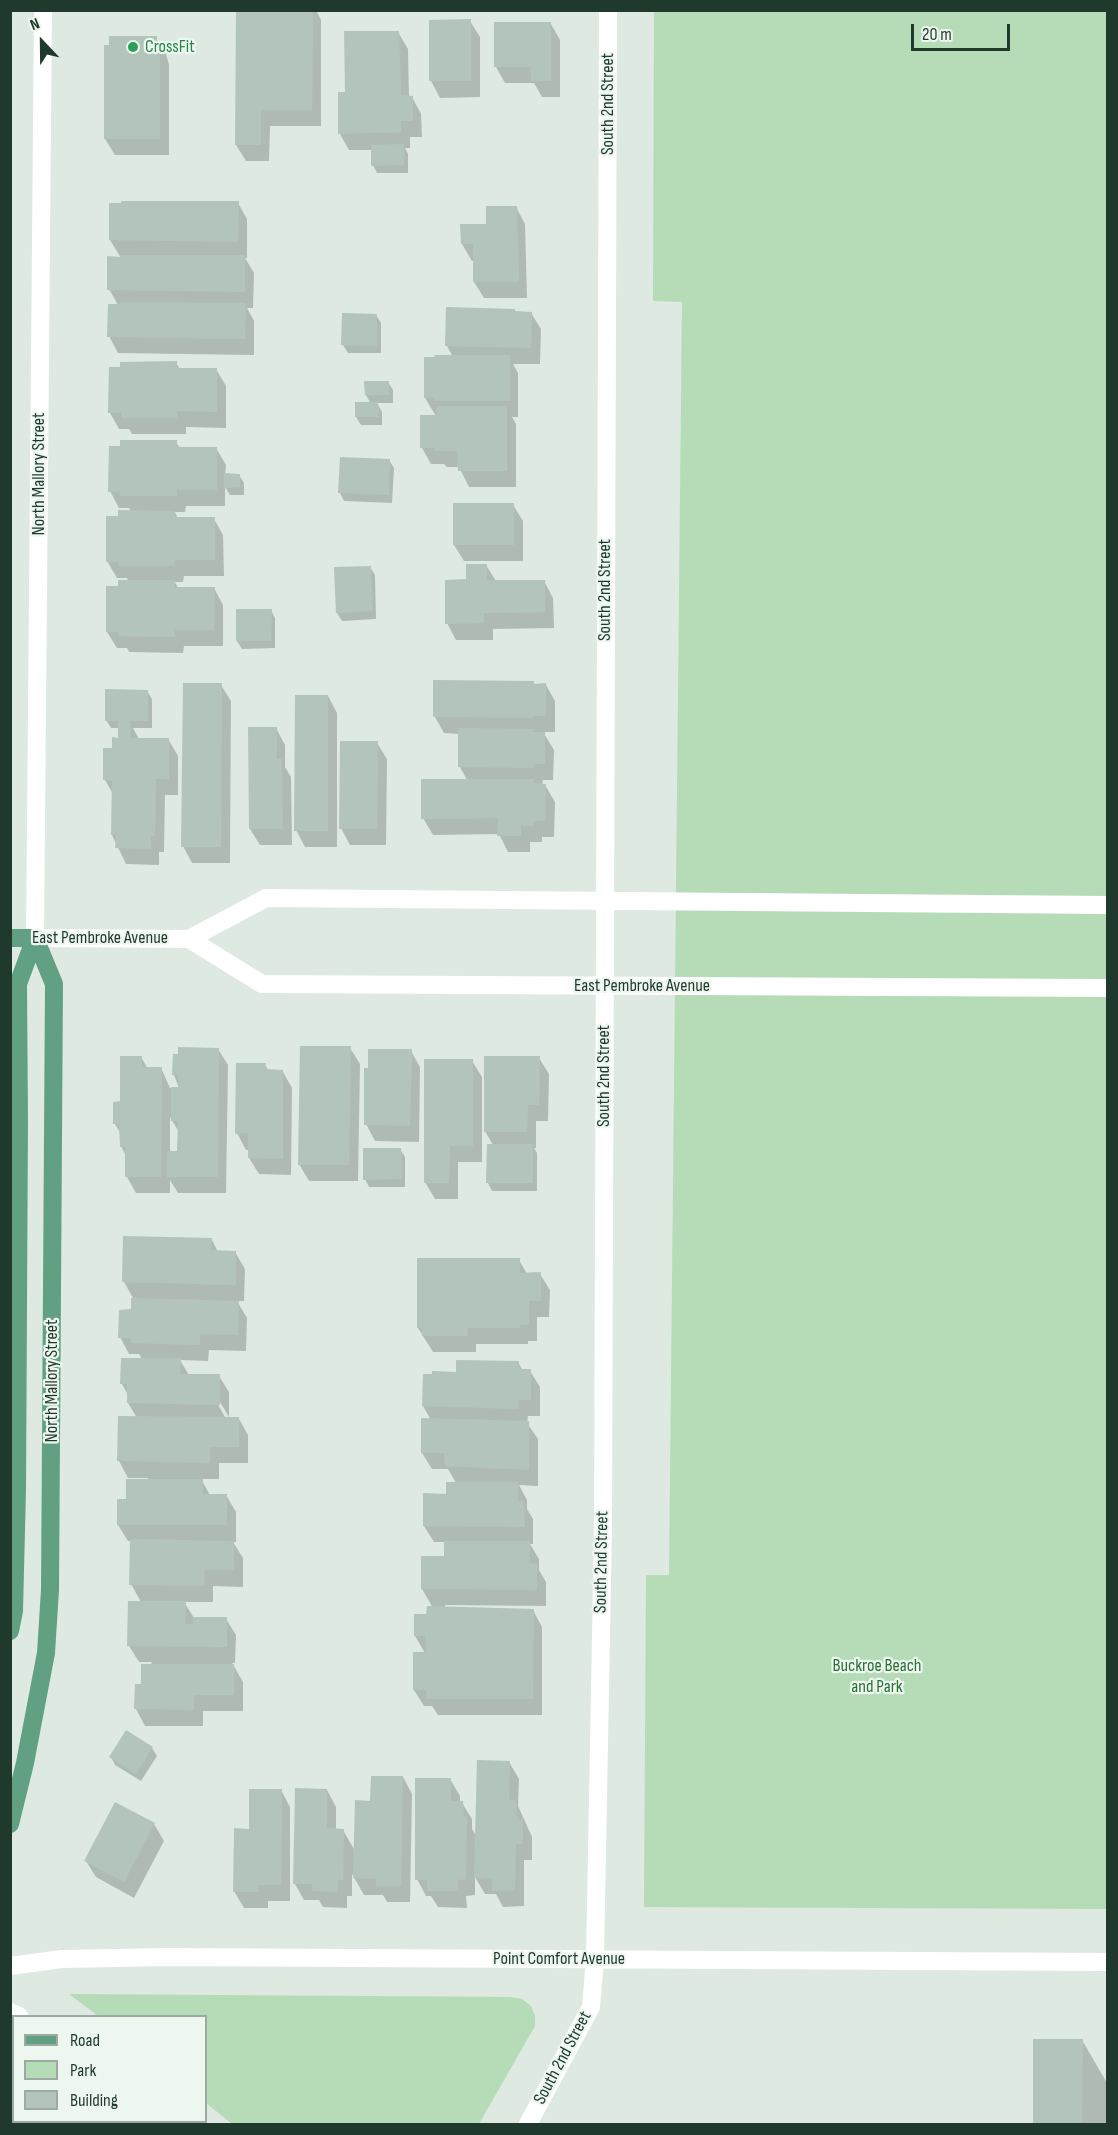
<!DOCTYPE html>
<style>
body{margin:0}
#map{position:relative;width:1118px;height:2135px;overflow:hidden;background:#dde9e1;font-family:"Sofia Sans Condensed",sans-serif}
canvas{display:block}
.frame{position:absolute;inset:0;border:12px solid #1f392c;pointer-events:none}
.legend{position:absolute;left:12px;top:2015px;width:195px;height:108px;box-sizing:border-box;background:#eef6f0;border:2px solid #9baaa2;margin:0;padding:8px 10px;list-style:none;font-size:18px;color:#1f392c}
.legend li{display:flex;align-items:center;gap:12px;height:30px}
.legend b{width:30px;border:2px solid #9baaa2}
.north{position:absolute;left:12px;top:12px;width:60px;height:60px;-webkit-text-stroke:4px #eef6f0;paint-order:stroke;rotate:338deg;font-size:16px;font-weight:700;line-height:24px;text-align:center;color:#1f392c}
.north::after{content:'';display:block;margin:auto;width:21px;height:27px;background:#1f392c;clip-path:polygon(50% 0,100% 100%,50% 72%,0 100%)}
.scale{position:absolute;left:911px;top:24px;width:99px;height:27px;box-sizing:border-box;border:3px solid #1f392c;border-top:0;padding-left:8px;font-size:18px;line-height:21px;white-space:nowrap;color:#1f392c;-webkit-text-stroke:4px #eef6f0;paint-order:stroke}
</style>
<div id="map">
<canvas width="1118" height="2135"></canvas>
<div class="frame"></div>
<ul class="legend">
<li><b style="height:8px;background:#61a082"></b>Road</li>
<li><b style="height:16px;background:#b6dbb7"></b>Park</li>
<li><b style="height:16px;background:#b3c4ba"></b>Building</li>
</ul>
<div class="north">N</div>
<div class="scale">20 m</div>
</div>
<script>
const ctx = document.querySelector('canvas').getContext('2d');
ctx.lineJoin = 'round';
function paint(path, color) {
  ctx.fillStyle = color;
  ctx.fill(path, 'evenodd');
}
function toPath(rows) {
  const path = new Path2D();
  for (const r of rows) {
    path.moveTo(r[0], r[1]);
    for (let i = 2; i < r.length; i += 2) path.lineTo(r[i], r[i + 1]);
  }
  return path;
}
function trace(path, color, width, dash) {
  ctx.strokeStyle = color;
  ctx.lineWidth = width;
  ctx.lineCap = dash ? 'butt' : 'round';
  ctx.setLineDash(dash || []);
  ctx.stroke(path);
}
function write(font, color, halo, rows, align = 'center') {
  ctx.font = font + ' "Sofia Sans Condensed",sans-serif';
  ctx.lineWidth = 4.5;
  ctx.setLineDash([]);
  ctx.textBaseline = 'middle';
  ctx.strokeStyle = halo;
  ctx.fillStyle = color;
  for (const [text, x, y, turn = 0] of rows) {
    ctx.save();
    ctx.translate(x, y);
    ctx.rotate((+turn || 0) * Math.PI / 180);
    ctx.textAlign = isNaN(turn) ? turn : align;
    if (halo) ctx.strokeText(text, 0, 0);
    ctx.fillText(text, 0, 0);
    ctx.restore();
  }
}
const green = toPath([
 [654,11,1107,11,1107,1909,644,1907,646,1575,669,1575,682,302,653,301],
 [69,1994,510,1997,522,1999,531,2006,535,2016,535,2026,479,2124,232,2124,206,2103,206,2016,98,2016]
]);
const shadow = toPath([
 [238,10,316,10,321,20,321,126,270,126,269,161,246,161,236,145],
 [431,21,470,21,480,37,480,97,440,98,431,81],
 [551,24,560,40,560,97,542,97,534,83,505,83,496,67],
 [398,32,408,49,409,97,412,97,421,114,422,137,410,137,410,148,405,148,408,154,408,173,377,173,373,165,372,150,349,150,340,134,347,94],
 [156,38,166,54,169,65,169,155,115,155,105,139],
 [238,203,247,219,247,258,245,258,254,273,253,308,247,308,254,321,254,355,118,353,109,336,118,305,109,289,121,258,110,240],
 [516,207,525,224,527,298,484,298,474,282,474,260,472,261,462,244,462,226,487,226],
 [515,312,531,313,541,329,540,364,513,364,518,373,518,417,512,417,516,424,516,487,469,487,459,467,447,467,444,464,431,464,422,448,436,416,425,398,453,357,447,346],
 [376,315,381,323,381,353,348,353,343,345],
 [176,363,180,369,216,369,226,386,226,428,186,427,186,434,132,434,129,429,119,429,110,413],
 [388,382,393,390,393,403,377,403,382,412,382,425,361,425,356,417,371,404,366,395],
 [176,442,180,448,216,448,226,465,225,475,239,475,244,483,244,495,230,495,225,487,225,506,186,506,185,512,175,512,178,519,214,519,223,535,224,576,184,576,183,582,175,582,178,588,214,588,223,605,223,646,184,646,183,653,129,652,127,648,117,648,107,632,120,587,129,582,127,578,117,578,107,561,120,518,131,512,129,508,119,508,110,491],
 [341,459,389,460,394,468,392,503,344,501,340,493],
 [513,505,523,521,523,561,464,561,454,545],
 [486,565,496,581,544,581,553,598,554,628,493,629,493,640,456,640,447,623,468,581],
 [370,567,375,575,376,619,342,621,337,613],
 [271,610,275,618,275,648,242,649,237,641],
 [533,682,535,685,546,685,555,701,555,732,543,732,554,750,553,780,543,780,542,785,545,785,555,802,554,837,542,837,542,842,530,842,530,852,508,852,499,834,433,835,423,818,467,780,460,767,460,734,444,733,435,717],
 [221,685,231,701,230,863,192,863,183,846],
 [147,691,152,699,152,728,133,728,139,739,168,739,178,756,178,795,165,795,164,852,159,852,159,865,126,864,112,835,113,794,105,780,114,750,119,739,119,728,111,728,106,720],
 [328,696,337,713,337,847,305,847,296,830],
 [276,728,285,745,285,767,291,777,292,845,260,845,250,829],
 [377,743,387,759,386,845,350,845,341,828],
 [350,1048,360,1064,358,1181,309,1181,299,1164],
 [218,1049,228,1065,226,1193,178,1193,170,1180,170,1193,136,1193,127,1177,126,1156,121,1146,121,1134,115,1124,141,1057,148,1069,161,1068,170,1088,179,1088,174,1075],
 [170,1117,179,1132,179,1152,170,1152],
 [411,1051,420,1067,419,1142,375,1141,366,1124],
 [539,1058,549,1074,548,1121,536,1121,536,1148,534,1148,537,1153,537,1191,492,1191,488,1183,493,1145,485,1131],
 [472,1061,482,1077,482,1162,458,1162,458,1199,435,1199,425,1182],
 [265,1065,269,1071,283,1072,292,1088,291,1175,259,1174,249,1158,249,1150,246,1150,237,1133],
 [400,1149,405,1157,405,1187,369,1187,365,1179],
 [124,1238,212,1240,218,1252,235,1252,245,1269,244,1301,237,1301,247,1318,246,1351,209,1350,208,1361,180,1360,189,1375,219,1376,229,1392,229,1417,217,1397,215,1399,226,1419,239,1419,248,1435,248,1463,219,1463,219,1479,201,1479,210,1495,226,1495,236,1512,236,1542,233,1542,243,1558,243,1587,213,1586,213,1602,184,1602,194,1618,226,1619,236,1635,235,1663,232,1663,243,1682,243,1711,203,1711,203,1726,145,1726,136,1709,136,1685,143,1685,152,1662,139,1662,129,1646,141,1602,131,1584,131,1541,128,1541,118,1525,128,1500,148,1481,148,1478,128,1478,119,1461,119,1418,137,1418,128,1403,128,1395,122,1384,142,1359,139,1354,129,1354,120,1337,133,1311,133,1298,124,1282],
 [519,1260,527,1274,540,1274,550,1290,549,1317,537,1317,537,1341,528,1341,528,1344,476,1344,476,1352,433,1352,418,1328],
 [518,1362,523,1371,530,1371,540,1387,540,1416,528,1416,527,1423,538,1439,538,1486,519,1485,527,1500,527,1509,533,1519,533,1544,530,1544,539,1559,539,1570,546,1582,546,1606,445,1605,445,1608,533,1610,542,1627,542,1715,438,1715,432,1706,424,1706,414,1690,425,1653,415,1636,416,1616,428,1616,433,1608,422,1589,446,1557,446,1542,434,1542,424,1526,456,1483,448,1469,432,1469,422,1453,431,1420,423,1406,458,1373],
 [127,1732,152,1748,157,1756,141,1781,115,1765,111,1757],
 [509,1762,519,1779,518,1806,532,1837,532,1860,524,1860,524,1906,503,1907,496,1894,485,1894,475,1877,475,1895,466,1896,467,1908,438,1907,431,1896,426,1896,417,1879,450,1779,460,1796,460,1803,462,1803,472,1819,472,1829,477,1837],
 [403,1777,412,1794,410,1902,387,1902,383,1895,364,1895,352,1874,352,1896,347,1896,347,1908,323,1907,319,1900,304,1900,295,1884,327,1790,336,1807,336,1830,343,1830,355,1851,371,1802],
 [281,1790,290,1807,290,1901,268,1901,268,1908,244,1908,234,1891,251,1830],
 [116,1804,154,1824,164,1841,134,1898,96,1877,86,1861],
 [1035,2040,1082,2040,1107,2083,1106,2124,1035,2124]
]);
const building = toPath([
 [236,10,313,10,312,110,261,110,261,145,235,145],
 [471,19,471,81,429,81,429,20],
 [494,22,551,22,551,81,531,81,531,67,494,67],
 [344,31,399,31,401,95,413,96,413,121,401,121,401,132,338,134,338,92,345,92],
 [109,36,157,36,157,47,160,47,160,139,104,139,104,45,109,45],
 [404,144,404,165,371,166,371,145],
 [121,201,239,201,238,242,109,240,109,203,121,203],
 [486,206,517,206,519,282,473,282,473,244,461,244,460,224,486,224],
 [120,255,245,255,245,292,107,290,107,256,120,257],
 [120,302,246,303,245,339,107,337,108,304,120,304],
 [446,307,515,309,515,311,532,312,531,348,445,346],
 [342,313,377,314,377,346,341,345],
 [434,355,510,355,510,401,435,401,435,398,424,398,424,357,435,357],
 [177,361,177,368,217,368,217,412,177,411,177,418,121,418,121,413,108,413,109,367,120,367,120,362],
 [364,381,389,381,389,395,365,395],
 [355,402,378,402,379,417,355,417],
 [437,406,507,406,507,471,458,471,457,451,435,451,435,448,420,448,420,415,436,415],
 [120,440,177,440,177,447,217,447,217,490,177,490,177,496,120,496,120,492,108,492,109,446,120,446],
 [340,457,390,459,389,495,338,493],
 [224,473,240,474,240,487,224,488],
 [453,503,514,503,514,545,453,545],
 [118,510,175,511,175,517,215,517,215,560,175,560,174,566,118,566,118,562,106,562,106,516,118,516],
 [466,564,487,564,487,580,545,580,545,612,484,613,484,623,445,624,445,580,466,579],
 [371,566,373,611,336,613,334,567],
 [118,580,175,580,175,587,215,587,214,630,175,630,175,637,118,636,118,632,106,632,106,586,118,586],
 [236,609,272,609,271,641,236,641],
 [433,680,534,681,534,684,546,683,546,716,533,716,533,718,433,717],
 [183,683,222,683,221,847,181,847],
 [105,689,148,690,148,721,130,721,131,738,169,738,169,779,156,779,155,836,151,836,151,849,115,848,116,835,111,835,112,781,103,780,103,748,112,748,112,737,118,738,118,721,105,721],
 [295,695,328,695,328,831,294,831],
 [248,727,277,727,277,759,282,759,283,829,249,829],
 [458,728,533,729,533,732,545,732,545,764,534,764,533,768,458,767],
 [340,741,378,741,377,829,339,829],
 [421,779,534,779,533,783,546,784,545,821,533,821,533,826,521,826,521,836,497,836,498,818,421,819],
 [300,1046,351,1046,349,1165,298,1165],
 [178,1047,219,1048,218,1177,167,1177,167,1151,177,1151,178,1121,171,1121,171,1087,178,1087,178,1075,172,1075,173,1054,178,1054],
 [368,1049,412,1049,410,1126,364,1125,364,1068,368,1068],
 [120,1056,142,1056,142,1067,162,1067,161,1177,125,1177,125,1147,120,1147,119,1124,113,1124,113,1102,120,1101],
 [484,1056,540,1056,539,1105,528,1105,527,1132,484,1132],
 [424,1059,473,1059,473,1146,450,1146,449,1183,424,1183],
 [236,1063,266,1063,265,1069,283,1070,283,1159,248,1158,248,1133,235,1134],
 [487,1144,533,1144,533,1183,486,1183],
 [363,1148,401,1148,402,1179,363,1180],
 [123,1236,212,1238,211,1250,236,1251,236,1285,122,1282],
 [417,1258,520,1258,520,1273,541,1272,541,1301,529,1301,529,1325,520,1325,520,1328,467,1328,468,1336,422,1336,422,1328,417,1328],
 [131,1298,239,1301,238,1335,200,1334,200,1345,131,1343,131,1338,118,1338,119,1310,131,1309],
 [121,1358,181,1358,180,1374,220,1374,220,1405,127,1403,127,1384,120,1384],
 [456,1360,519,1361,519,1369,531,1369,531,1400,519,1400,518,1409,422,1406,423,1374,432,1374,432,1371,456,1372],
 [118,1416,239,1417,239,1447,210,1447,210,1463,117,1461],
 [421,1418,529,1421,529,1470,445,1466,444,1453,421,1453],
 [126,1479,203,1479,203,1494,227,1494,227,1525,117,1525,117,1499,126,1499],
 [446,1482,518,1482,518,1501,524,1501,525,1527,423,1526,423,1493,446,1494],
 [130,1539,234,1541,234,1570,205,1570,204,1586,129,1585],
 [444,1541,530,1541,530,1563,537,1564,537,1590,421,1589,421,1556,444,1556],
 [128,1601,186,1601,185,1624,193,1624,193,1617,227,1617,227,1647,127,1646],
 [427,1606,534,1609,533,1699,427,1699,426,1690,413,1690,413,1652,426,1652,426,1636,414,1636,414,1614,426,1614],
 [141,1664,234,1664,234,1695,194,1695,194,1710,134,1709,135,1684,141,1684],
 [126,1730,153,1747,136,1774,109,1757],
 [477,1760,510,1761,509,1800,516,1800,517,1820,523,1819,523,1844,516,1844,515,1890,492,1891,492,1878,474,1878],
 [371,1776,403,1776,401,1886,376,1886,376,1879,353,1878,355,1800,370,1801],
 [415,1778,451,1778,451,1801,463,1801,464,1817,467,1816,466,1879,458,1880,458,1891,427,1891,427,1880,415,1880],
 [295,1788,327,1789,327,1828,344,1829,343,1880,338,1880,338,1892,312,1891,312,1884,293,1884],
 [249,1789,282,1789,281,1885,259,1885,259,1892,233,1892,234,1828,249,1829],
 [115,1802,155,1823,124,1882,84,1861],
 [1033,2039,1083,2039,1082,2124,1033,2124]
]);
const minor = toPath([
 [43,10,35,938,189,939,266,898,1108,905],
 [189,939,262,984,1108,988],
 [10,1966,62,1959,166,1957,1108,1962],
 [10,2012,19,2016],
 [178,2122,182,2124],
 [528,2124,591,2007,595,1959,603,1528,608,10]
]);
const major = toPath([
 [10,938,35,938],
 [10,1631,14,1611,17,1489,19,1121,18,984,35,938],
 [10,1824,25,1763,46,1653,50,1590,54,984,35,938]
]);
const markers = [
 [133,47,6,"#2e9e5b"]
];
const leisureNames = [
 ["CrossFit",145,47]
];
const streetNames = [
 ["South 2nd Street",608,104,-90],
 ["North Mallory Street",39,474,-90],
 ["South 2nd Street",605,590,-90],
 ["East Pembroke Avenue",100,938],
 ["East Pembroke Avenue",642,986],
 ["South 2nd Street",604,1076,-90],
 ["North Mallory Street",52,1381,-90],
 ["South 2nd Street",602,1562,-89],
 ["Point Comfort Avenue",559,1959],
 ["South 2nd Street",563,2058,-62]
];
const parkNames = [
 ["Buckroe Beach",877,1666],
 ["and Park",877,1687]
];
paint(green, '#b6dbb7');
paint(shadow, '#0003');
paint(building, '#b3c4ba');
trace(minor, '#fff', 18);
trace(major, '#61a082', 18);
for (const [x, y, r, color] of markers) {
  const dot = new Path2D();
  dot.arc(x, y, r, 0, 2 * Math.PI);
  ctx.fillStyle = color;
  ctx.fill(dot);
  trace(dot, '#eef6f0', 2);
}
write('18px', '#27864d', '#eef6f0', leisureNames, 'left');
write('18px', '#1f392c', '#eef6f0', streetNames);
write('18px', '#297035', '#eef6f0', parkNames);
</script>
